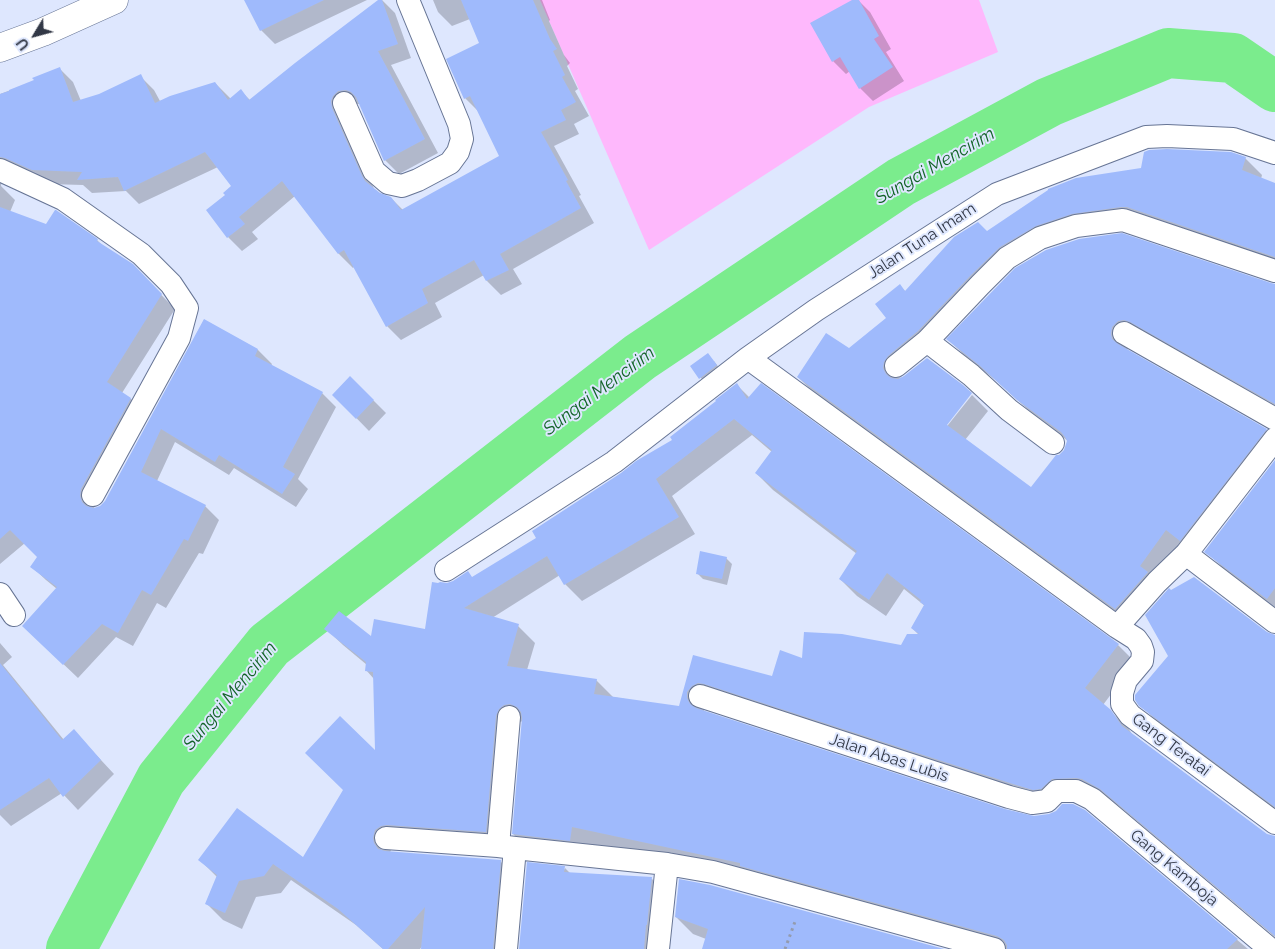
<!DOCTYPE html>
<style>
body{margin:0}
#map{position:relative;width:1275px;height:949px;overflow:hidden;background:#dee7fe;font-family:Raleway,sans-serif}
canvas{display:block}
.north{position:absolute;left:10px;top:10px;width:50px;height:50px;-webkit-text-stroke:4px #dee7fe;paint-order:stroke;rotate:233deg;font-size:14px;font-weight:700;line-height:20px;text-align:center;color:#323846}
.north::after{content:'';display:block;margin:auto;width:18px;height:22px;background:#323846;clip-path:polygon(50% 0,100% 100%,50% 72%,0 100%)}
</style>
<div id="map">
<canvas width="1275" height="949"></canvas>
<div class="north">U</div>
</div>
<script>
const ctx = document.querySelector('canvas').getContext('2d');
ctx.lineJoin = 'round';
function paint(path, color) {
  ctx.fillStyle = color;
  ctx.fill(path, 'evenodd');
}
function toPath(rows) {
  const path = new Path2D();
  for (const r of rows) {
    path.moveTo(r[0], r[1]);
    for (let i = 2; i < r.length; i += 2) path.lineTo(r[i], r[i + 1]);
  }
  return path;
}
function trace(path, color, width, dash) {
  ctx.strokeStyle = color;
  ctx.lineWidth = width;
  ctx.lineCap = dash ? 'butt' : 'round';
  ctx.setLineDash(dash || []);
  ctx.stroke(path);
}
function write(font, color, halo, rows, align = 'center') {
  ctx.font = font + ' Raleway,sans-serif';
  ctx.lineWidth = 4;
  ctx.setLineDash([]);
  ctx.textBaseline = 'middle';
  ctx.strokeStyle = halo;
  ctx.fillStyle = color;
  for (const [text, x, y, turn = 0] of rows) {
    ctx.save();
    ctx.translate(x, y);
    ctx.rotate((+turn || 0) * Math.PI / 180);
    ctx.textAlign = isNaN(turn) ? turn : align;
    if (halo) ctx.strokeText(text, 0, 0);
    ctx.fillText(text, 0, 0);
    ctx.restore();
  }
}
const green = toPath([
 [540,0,979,0,998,52,869,107,649,250]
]);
const shadow = toPath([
 [246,0,367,0,275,44,261,30],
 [380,0,382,0,395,13,411,58,391,65,438,153,399,174,385,160,360,104,353,104,346,123,375,191,391,198,403,210,501,156,479,112,465,98,480,43,470,19,452,26,438,12,433,0,542,0,550,20,549,21,564,55,570,63,567,66,578,89,575,91,589,116,574,124,579,134,554,146,581,195,579,196,594,223,513,269,522,284,501,295,487,281,484,275,435,303,442,317,401,340,387,326,354,267,353,268,339,254,295,196,252,232,258,239,242,251,228,237,207,210,227,195,233,186,218,167,139,204,126,191,92,193,83,185,47,184,2,179,1,186,15,200,10,212,46,225,97,240,102,245,132,265,175,309,122,393,131,399,145,413,95,503,94,509,101,507,106,502,204,320,258,350,272,364,271,366,322,393,336,407,298,479,308,489,296,507,234,468,229,475,175,442,157,481,205,506,219,520,203,554,199,553,166,608,157,603,133,646,116,637,78,678,37,639,57,589,46,580,32,567,39,557,25,543,0,564,0,94,35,81,59,68,73,82,81,101,99,95,140,76,154,90,160,101,215,83,231,99,241,91,251,101],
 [855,0,858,0,870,12,891,49,886,52,904,81,873,101,860,88,850,71,846,74,833,61],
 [1245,158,1262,175,1261,179,1275,185,1275,268,1139,223,1053,242,1017,264,905,373,899,379,944,430,972,395,988,411,965,440,1031,489,1064,452,1068,441,1036,417,998,382,965,356,948,339,1275,285,1275,410,1130,343,1127,351,1266,430,1275,439,1183,546,1133,625,815,394,798,377,849,350,888,319,900,286,906,292,987,233],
 [714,361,722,372,706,384,692,367],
 [351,378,386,413,369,431,334,395],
 [737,385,750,398,1118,645,1135,662,1103,705,1128,728,1132,734,1267,835,1275,837,1275,937,1119,806,1100,796,1070,795,1058,805,704,709,704,712,1005,811,1034,817,1084,811,1248,949,1001,949,754,879,589,844,587,857,530,851,513,834,523,721,520,722,515,727,503,848,392,847,390,853,500,861,517,878,511,949,422,949,423,945,420,949,383,949,356,925,291,880,281,893,256,897,242,929,223,920,206,903,217,877,200,860,303,858,376,754,374,679,366,670,367,665,343,645,326,629,372,639,426,631,447,584,473,578,538,538,674,440],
 [752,435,772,452,756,473,773,490,857,554,840,579,857,596,886,616,904,589,925,606,912,628,919,635,902,646,803,659,773,678,694,657,680,708,613,697,596,680,527,670,535,643,518,626,492,618,560,575,565,584,582,601,695,534,672,496],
 [1275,462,1275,608,1223,568,1206,551],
 [726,558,732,564,727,585,703,579,697,573],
 [1267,634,1275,636,1275,810,1158,722,1140,705],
 [0,643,12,657,3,665,64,740,74,731,114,774,78,810,62,793,11,826,0,815],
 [565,868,571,874,652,879,669,896,663,949,520,949],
 [676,917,940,949,703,949,706,939,693,934]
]);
const river = toPath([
 [71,949,161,779,269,645,640,357,901,182,1049,102,1168,53,1233,58,1275,87]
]);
const building = toPath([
 [244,0,324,0,260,31],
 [378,0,382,0,398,44,378,51,425,139,384,161,356,97,351,92,346,90,338,91,333,96,331,101,332,108,362,176,365,181,380,193,391,197,401,210,499,156,470,96,464,99,446,59,479,43,461,0,533,0,550,39,557,49,553,51,565,75,562,77,576,102,561,110,566,120,541,132,568,180,566,181,581,208,500,254,509,270,486,281,474,260,422,289,428,303,386,327,344,250,338,254,282,181,239,217,245,224,227,238,206,210,225,195,223,193,231,186,205,152,124,191,118,177,77,180,82,172,32,170,5,158,0,157,0,94,9,91,9,90,34,80,32,78,60,67,73,102,99,94,141,74,155,103,170,96,215,82,228,100,241,89,249,100,295,63],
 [852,0,859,0,879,36,874,39,893,67,859,89,840,57,832,62,810,23],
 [1167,149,1231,152,1246,157,1242,170,1275,183,1275,257,1127,207,1121,207,1072,214,1036,226,1000,247,970,276,918,331,888,356,884,362,883,368,886,374,891,378,898,379,904,376,927,358,963,385,972,393,947,425,1031,487,1056,455,1059,455,1064,450,1067,441,1065,437,1061,432,1017,400,979,365,946,339,1015,268,1046,250,1079,239,1122,233,1271,283,1275,284,1275,404,1130,322,1124,320,1118,321,1112,327,1111,334,1112,339,1118,344,1267,429,1180,541,1166,530,1140,566,1148,572,1115,609,797,377,826,333,849,348,886,318,875,304,900,284,905,291,954,237,978,222,987,231,1048,190,1048,189,1076,178,1141,168,1144,152,1149,150],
 [0,207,46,224,55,210,56,210,98,239,97,241,133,264,162,294,107,382,131,398,81,489,80,496,82,502,86,506,94,508,100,506,105,501,204,319,258,349,255,356,323,392,283,467,295,474,282,494,219,455,215,462,161,429,141,472,206,505,188,541,184,539,151,595,142,590,118,633,102,624,63,665,22,626,57,587,30,567,37,557,10,530,0,539],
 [708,353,717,365,699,379,690,366],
 [350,376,374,400,356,419,332,395],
 [737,383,747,399,761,383,1119,644,1085,688,1111,710,1122,726,1267,834,1275,836,1275,936,1100,789,1082,779,1076,778,1052,779,1041,789,1033,790,1013,784,704,684,698,683,692,686,687,692,687,698,690,704,696,708,1005,809,1034,816,1049,814,1056,811,1062,804,1073,804,1085,810,1238,939,1227,949,1007,949,1007,945,1004,940,997,936,740,866,740,863,572,827,570,841,512,834,522,718,521,712,517,707,510,704,504,705,499,709,496,716,486,832,387,825,381,826,375,830,373,838,374,843,378,849,385,851,501,860,493,949,421,949,425,907,388,949,383,949,338,909,273,864,264,876,239,881,225,913,205,904,217,875,198,860,237,808,303,857,343,790,305,753,340,716,375,750,373,672,365,671,366,662,324,629,339,611,371,636,374,619,425,629,432,582,438,583,440,582,447,583,453,581,468,571,472,577,536,538,532,531,621,473,636,461,672,440,670,437,716,401,715,400],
 [734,419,772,450,755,473,857,551,839,579,869,600,887,573,921,600,920,602,924,605,911,628,919,634,907,634,901,645,842,634,804,632,802,658,780,650,772,676,693,655,679,706,594,694,597,679,507,666,519,624,464,608,547,556,564,585,679,517,656,479],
 [1275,460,1275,588,1267,599,1204,552],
 [700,551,727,557,722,579,696,574],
 [1194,577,1267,632,1275,635,1275,807,1139,706,1135,700,1135,695,1168,656,1145,615,1169,588,1171,590],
 [0,663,62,740,74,729,101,760,63,797,49,778,0,810],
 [527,862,565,866,564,872,652,877,647,925,646,925,644,949,519,949],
 [679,879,710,885,944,949,702,949,708,929,675,917]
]);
const path = toPath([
 [785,949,796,919]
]);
const street = toPath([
 [344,103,374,171,388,183,402,186,418,180,450,163,458,152,462,139,459,124,408,0],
 [0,170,63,199,141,254,171,284,187,308,179,338,93,495],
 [1124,333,1275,419],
 [927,341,971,375,1009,410,1053,443],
 [748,358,1117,627,1136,639,1141,646,1143,652,1142,661,1126,680,1122,693,1122,704,1130,715,1275,823],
 [896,366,927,341,980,285,1007,258,1040,238,1076,226,1123,220,1275,271],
 [1186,554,1275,622],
 [446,570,614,462,748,358,816,310,997,194,1146,137,1167,136,1233,139,1275,153],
 [0,594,14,615],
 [1117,627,1157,582,1186,554,1275,439],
 [700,696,1009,797,1032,803,1047,801,1057,791,1076,791,1092,799,1270,949],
 [509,717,498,846,515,848,667,864,713,872,994,949],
 [386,838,498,846],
 [506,949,515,848],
 [658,949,667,864]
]);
const primary = toPath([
 [0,48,43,32,114,0]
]);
const streetNames = [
 ["Jalan Tuna Imam",922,241,-33],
 ["Gang Teratai",1171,745,37],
 ["Jalan Abas Lubis",889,758,18],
 ["Gang Kamboja",1174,868,40]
];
const waterNames = [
 ["Sungai Mencirim",935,166,-30],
 ["Sungai Mencirim",599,391,-37],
 ["Sungai Mencirim",230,696,-50]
];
paint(green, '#feb8fc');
paint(shadow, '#0003');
trace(river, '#7bec8d', 50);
paint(building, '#9fbafc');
trace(street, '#677595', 24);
trace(primary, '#677595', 29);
trace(path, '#939bae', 3, [2.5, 4]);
trace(street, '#fff', 22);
trace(primary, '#fff', 28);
write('16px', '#323846', '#dee7fe', streetNames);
write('italic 18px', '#136328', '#dee7fe', waterNames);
</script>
